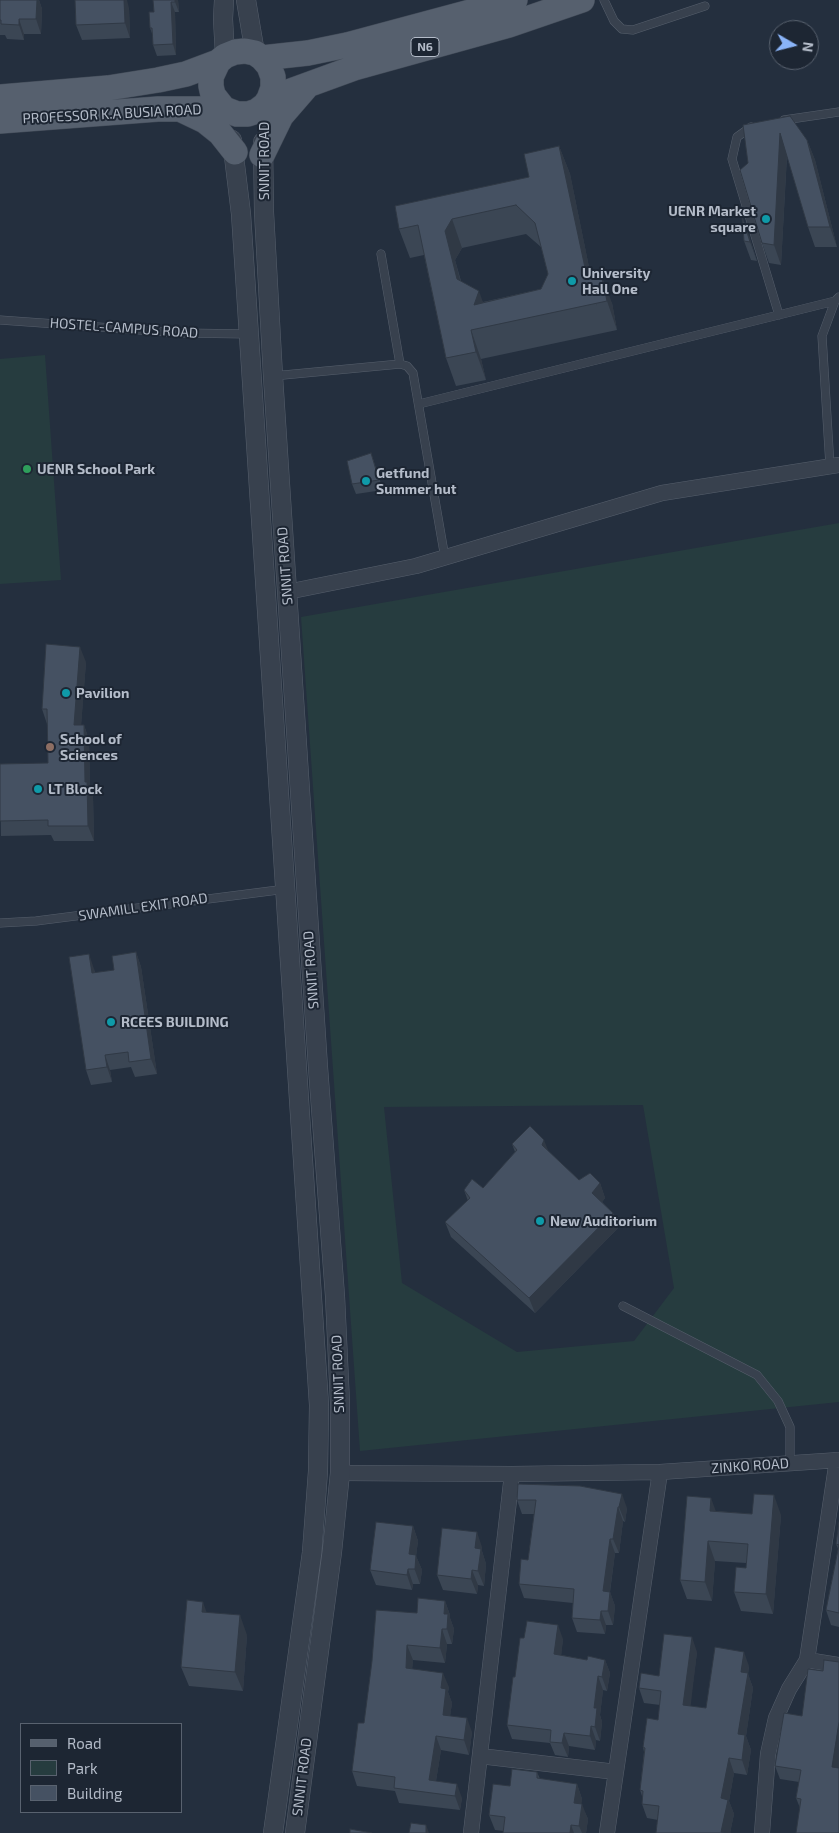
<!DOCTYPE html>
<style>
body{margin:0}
#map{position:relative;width:839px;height:1833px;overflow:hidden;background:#242f3e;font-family:"Exo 2",sans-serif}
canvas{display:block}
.legend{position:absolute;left:20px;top:1723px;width:162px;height:90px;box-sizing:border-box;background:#1d2633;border:1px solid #59626f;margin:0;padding:6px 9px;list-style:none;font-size:15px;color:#b4bcc9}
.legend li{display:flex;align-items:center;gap:10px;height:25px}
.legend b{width:25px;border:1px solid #59626f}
.north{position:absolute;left:769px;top:20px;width:50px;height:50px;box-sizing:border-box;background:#1d2633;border:1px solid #59626f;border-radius:50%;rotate:98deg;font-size:14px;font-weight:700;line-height:20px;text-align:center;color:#b4bcc9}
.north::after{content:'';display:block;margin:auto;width:18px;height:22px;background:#8ab4f8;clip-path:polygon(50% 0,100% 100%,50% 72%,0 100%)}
</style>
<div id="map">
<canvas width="839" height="1833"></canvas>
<ul class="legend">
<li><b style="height:6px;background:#56606e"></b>Road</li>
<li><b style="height:14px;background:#263c3f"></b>Park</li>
<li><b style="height:14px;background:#455162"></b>Building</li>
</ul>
<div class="north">N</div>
</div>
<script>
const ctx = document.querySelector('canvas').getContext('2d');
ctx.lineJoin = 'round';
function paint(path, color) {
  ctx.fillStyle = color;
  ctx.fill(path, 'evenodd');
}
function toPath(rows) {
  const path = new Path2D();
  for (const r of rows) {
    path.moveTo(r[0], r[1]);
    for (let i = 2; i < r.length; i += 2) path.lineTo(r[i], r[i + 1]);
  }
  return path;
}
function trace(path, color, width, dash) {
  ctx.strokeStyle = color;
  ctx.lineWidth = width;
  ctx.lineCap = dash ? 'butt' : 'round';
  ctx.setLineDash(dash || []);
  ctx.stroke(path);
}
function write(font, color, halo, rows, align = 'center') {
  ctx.font = font + ' "Exo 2",sans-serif';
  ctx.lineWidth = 4;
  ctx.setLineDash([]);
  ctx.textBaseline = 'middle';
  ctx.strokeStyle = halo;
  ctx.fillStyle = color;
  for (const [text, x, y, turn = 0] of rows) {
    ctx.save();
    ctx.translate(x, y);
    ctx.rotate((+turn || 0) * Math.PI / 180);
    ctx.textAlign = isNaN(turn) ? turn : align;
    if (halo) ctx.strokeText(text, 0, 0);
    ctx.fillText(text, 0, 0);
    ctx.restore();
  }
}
const green = toPath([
 [45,355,61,580,0,584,0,359],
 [839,523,839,1402,360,1451,301,617],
 [643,1105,674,1288,634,1341,517,1352,402,1283,384,1107]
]);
const service = toPath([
 [604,0,614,21,622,29,633,30,705,6],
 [784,120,839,112],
 [751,127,737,137,732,159,779,315],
 [381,254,400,364],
 [0,320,182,333,249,334],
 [273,376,400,364,407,366,413,373,445,558],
 [419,404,835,301],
 [830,466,822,336,835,301,839,297],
 [0,923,36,921,286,889],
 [623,1306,757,1375,778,1401,790,1427,790,1463]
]);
const minor = toPath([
 [287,592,416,566,662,493,839,465],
 [660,1472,839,1460],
 [340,1473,512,1474,471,1833],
 [512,1474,660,1472,607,1833],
 [807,1660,839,1665],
 [480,1756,616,1772],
 [762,1833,768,1754,776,1718,789,1689,807,1660,837,1460]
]);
const tertiary = toPath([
 [224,0,223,19,225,56],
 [246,0,255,53],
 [232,140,241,214,319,1405,318,1471,312,1552,273,1833],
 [263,142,264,212,273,376,318,1067,335,1296,340,1403,340,1473,332,1552,295,1833]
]);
const primary = toPath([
 [262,58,308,53,347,45,515,0],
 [0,97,108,88,158,80,186,74,218,62],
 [269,99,354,68,509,25,582,0],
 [182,110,205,121,220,133,235,152],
 [0,121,158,109,224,109,237,114,248,114,257,111,265,105,269,99,273,88,273,77,269,66,262,58,255,53,245,51,235,52,225,56,218,62,211,77,211,86,213,95,224,109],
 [262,155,281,116,307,86]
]);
const wall = toPath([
 [0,0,39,0,42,9,41,34,24,34,24,40,7,39,5,35,0,35],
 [153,0,178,0,179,12,175,12,176,55,157,56,153,45,153,36,150,28,154,12],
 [129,8,130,38,82,40,76,25],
 [807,140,815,160,837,247,815,247,808,227,787,156,781,265,769,263,762,243,740,170],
 [559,146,570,174,591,277,612,303,617,330,481,359,486,380,456,386,446,358,424,255,410,258,399,229,529,177],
 [526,234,541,247,548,274,541,289,483,302,461,281,455,260,462,248],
 [749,236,757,261,751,260,744,241],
 [371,453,383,490,356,494,352,484],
 [86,662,81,725,84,725,89,740,90,789,93,797,94,841,54,841,51,835,1,836,0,764,48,763,48,724,47,724,42,709],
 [136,952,141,967,157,1074,135,1077,131,1067,110,1070,112,1082,91,1085,86,1070,94,969,95,973,114,970],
 [512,1144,548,1151,579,1180,600,1183,605,1198,602,1202,613,1213,618,1228,535,1313,451,1237,445,1222,468,1201,464,1190,483,1188,515,1152],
 [518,1484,627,1508,625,1522,623,1521,619,1553,615,1553,610,1592,615,1606,613,1625,606,1625,605,1634,577,1632,572,1618,573,1603,524,1598,519,1584,528,1560,534,1514,522,1514,517,1500],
 [716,1511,752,1514,781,1515,773,1614,741,1611,734,1592,746,1568,746,1563,715,1561,712,1601,687,1599,680,1580],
 [839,1522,839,1627,831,1625,826,1610,838,1549,836,1544],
 [413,1526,418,1541,416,1556,422,1570,420,1584,413,1584,412,1590,376,1585,370,1570],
 [482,1547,482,1551,486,1564,484,1586,478,1585,477,1594,443,1590,437,1575],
 [445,1601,450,1615,450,1618,454,1629,452,1644,447,1644,445,1663,413,1660,412,1669,449,1687,448,1692,452,1703,450,1716,472,1732,469,1755,441,1750,436,1781,462,1798,460,1810,399,1803,395,1791,357,1786,352,1771,364,1723,417,1613],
 [247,1635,243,1691,189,1686,181,1667],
 [524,1638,563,1639,561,1655,587,1660,605,1660,610,1673,607,1691,603,1690,600,1715,602,1722,600,1741,596,1740,595,1750,569,1746,568,1757,555,1755,550,1743,512,1739,507,1725,515,1677],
 [697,1652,690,1706,706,1708,749,1666,748,1674,753,1688,746,1736,751,1750,747,1775,734,1773,729,1801,734,1814,730,1833,647,1818,642,1804,643,1799,640,1790,644,1752,643,1747,658,1720,660,1705,644,1703,639,1688],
 [839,1662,800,1808,796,1798,799,1782,780,1779,775,1766,802,1716,823,1671],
 [537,1772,540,1779,577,1784,582,1799,581,1804,588,1819,586,1833,503,1833,504,1831,495,1830,489,1815,510,1786]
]);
const shadedWall = toPath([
 [37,0,39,0,42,9,41,34,36,19],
 [124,0,127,0,129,8,130,38,125,23],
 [175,0,178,0,179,12,175,2],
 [171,2,175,12,176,55,173,44],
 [19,19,24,34,24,40,19,25],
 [780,133,787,153,781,265,774,245],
 [807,140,815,160,837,247,830,227],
 [559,146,570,174,597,306,587,277],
 [742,216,749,236,757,261,750,242],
 [452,219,462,248,455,260,467,307,457,279,445,231],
 [601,274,612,303,617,330,607,301],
 [479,291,489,319,474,305],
 [471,330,481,359,486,380,476,352],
 [80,647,86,662,80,740,74,725],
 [84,725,89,740,90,789,93,797,94,841,88,826,85,782],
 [136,952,141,967,157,1074,151,1059],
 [89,954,94,969,97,988,92,973],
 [105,1055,110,1070,112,1082,107,1067],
 [544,1140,550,1155,542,1145],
 [600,1183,605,1198,598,1208,592,1193],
 [613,1213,618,1228,535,1313,529,1298],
 [622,1494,627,1508,625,1522,619,1507],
 [774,1495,781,1515,773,1614,766,1594],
 [711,1498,718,1517,710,1511],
 [618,1507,623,1521,619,1553,613,1539],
 [413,1526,418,1541,416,1556,422,1570,420,1584,409,1554],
 [477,1532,482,1547,482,1551,486,1564,484,1586,478,1571,475,1548],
 [610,1539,615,1553,608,1605,603,1591],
 [708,1541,715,1561,712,1601,705,1582],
 [408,1569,413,1584,412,1590,407,1575],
 [472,1570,478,1585,477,1594,471,1579],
 [610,1592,615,1606,613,1625,608,1611],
 [445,1601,450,1615,450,1618,454,1629,452,1644,447,1629,444,1614],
 [203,1602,210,1622,202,1612],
 [601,1611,606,1625,605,1634,600,1620],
 [240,1615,247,1635,243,1691,235,1672],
 [558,1625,563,1639,560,1668,554,1654],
 [442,1629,447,1644,445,1663,440,1648],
 [692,1637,697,1652,689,1720,683,1705],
 [407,1645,413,1660,411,1682,406,1668],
 [744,1652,749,1666,748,1674,753,1688,746,1736,751,1750,747,1775,742,1760,738,1734,741,1672],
 [605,1660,610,1673,607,1691,602,1677],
 [443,1673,449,1687,448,1692,452,1703,448,1730,443,1715,441,1688],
 [598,1676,603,1690,600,1715,602,1722,600,1741,595,1727,594,1708],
 [467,1718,472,1732,469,1755,464,1740],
 [839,1722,839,1768,832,1767],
 [591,1726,596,1740,595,1750,590,1736],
 [564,1733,569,1746,568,1757,562,1743],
 [436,1736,441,1750,434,1793,429,1780],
 [729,1758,734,1773,729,1801,734,1814,730,1833,721,1832,721,1798],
 [457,1784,462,1798,460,1810,455,1796],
 [577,1784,582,1799,579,1818,574,1803],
 [582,1804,588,1819,586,1833,582,1833,579,1826],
 [426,1825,429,1833,426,1833],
 [571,1825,574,1833,570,1833]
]);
const building = toPath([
 [0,0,37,0,36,19,19,19,19,25,1,24,1,20,0,20,0,0],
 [75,0,124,0,125,23,76,25,75,0],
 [153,0,175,0,175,2,171,2,173,44,153,45,152,28,150,28,149,12,154,12,153,0],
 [790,116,807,140,830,227,808,227,780,133,774,245,762,243,740,170,748,163,743,125,790,116],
 [559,146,587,277,601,274,607,301,471,330,476,352,446,358,418,225,399,229,395,206,529,177,524,154,559,146],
 [516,205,535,223,548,274,541,289,474,305,479,291,457,279,445,231,452,219,516,205],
 [742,216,750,242,744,241,742,216],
 [371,453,379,480,352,484,347,461,371,453],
 [46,644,80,647,74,725,84,725,85,782,87,782,88,826,48,826,48,820,0,821,0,764,48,763,47,709,42,709,46,644],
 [136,952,151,1059,129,1062,128,1052,105,1055,107,1067,86,1070,69,957,89,954,92,973,114,970,112,956,136,952],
 [530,1126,544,1140,542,1145,579,1180,590,1173,600,1183,592,1193,613,1213,529,1298,445,1222,470,1198,464,1190,472,1179,483,1188,517,1150,512,1144,530,1126],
 [518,1484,580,1486,622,1494,619,1507,618,1507,613,1539,610,1539,603,1591,610,1592,608,1611,601,1611,600,1620,572,1618,574,1589,519,1584,521,1559,528,1560,536,1500,517,1500,518,1484],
 [754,1494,774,1495,766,1594,734,1592,736,1567,746,1568,748,1544,708,1541,705,1582,680,1580,687,1496,711,1498,710,1511,752,1514,754,1494],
 [376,1522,413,1526,409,1554,416,1555,415,1569,408,1569,407,1575,370,1570,376,1522],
 [839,1522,839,1545,836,1544,839,1522],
 [442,1528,477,1532,475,1548,481,1549,478,1571,472,1570,471,1579,437,1575,442,1528],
 [839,1545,839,1613,826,1610,839,1545],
 [418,1598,445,1601,444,1614,448,1614,447,1629,442,1629,440,1648,407,1645,406,1668,443,1673,441,1688,446,1689,443,1715,467,1718,464,1740,436,1736,429,1780,457,1784,455,1796,394,1788,395,1777,352,1771,358,1723,364,1723,372,1661,376,1610,417,1613,418,1598],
 [187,1600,203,1602,202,1612,240,1615,235,1672,181,1667,187,1600],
 [527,1621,558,1625,554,1654,587,1660,588,1656,605,1660,602,1677,598,1676,594,1708,597,1708,595,1727,591,1726,590,1736,564,1733,562,1743,550,1742,551,1730,507,1725,513,1677,515,1677,520,1638,524,1638,527,1621],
 [664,1634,692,1637,683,1705,706,1708,715,1647,744,1652,741,1672,748,1673,738,1734,745,1735,742,1760,729,1758,721,1798,728,1800,721,1832,731,1833,656,1833,659,1806,642,1804,643,1791,640,1790,645,1748,643,1747,647,1718,658,1720,661,1691,639,1688,641,1673,659,1676,664,1634],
 [824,1660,839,1662,839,1722,832,1767,839,1768,839,1833,796,1833,801,1799,796,1798,801,1770,775,1766,784,1713,802,1716,808,1669,823,1671,824,1660],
 [512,1769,537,1772,537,1778,577,1784,574,1803,582,1804,579,1826,571,1825,570,1833,503,1833,505,1817,489,1815,493,1784,510,1786,512,1769],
 [411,1823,426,1825,426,1833,409,1833,411,1823],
 [350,1829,372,1833,350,1833,350,1829]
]);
const markers = [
 [766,219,5,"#0f9aa8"],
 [572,281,5,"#0f9aa8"],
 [27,469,5,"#2e9e5b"],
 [366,481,5,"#0f9aa8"],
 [66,693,5,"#0f9aa8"],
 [50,747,5,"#8d6e63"],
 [38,789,5,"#0f9aa8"],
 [111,1022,5,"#0f9aa8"],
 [540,1221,5,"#0f9aa8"]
];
const shields = [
 [425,47,28]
];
const shieldNames = [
 ["N6",425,47]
];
const streetNames = [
 ["PROFESSOR K.A BUSIA ROAD",112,114,-3],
 ["SNNIT ROAD",264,161,-90],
 ["HOSTEL-CAMPUS ROAD",124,328,4],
 ["SNNIT ROAD",285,566,-94],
 ["SWAMILL EXIT ROAD",143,907,-8],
 ["SNNIT ROAD",311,970,-94],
 ["SNNIT ROAD",338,1374,-92],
 ["ZINKO ROAD",750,1466,-4],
 ["SNNIT ROAD",302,1777,-83]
];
const poiNames = [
 ["UENR Market",756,211,"right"],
 ["square",756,227,"right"],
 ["University",582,273],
 ["Hall One",582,289],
 ["UENR School Park",37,469],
 ["Getfund",376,473],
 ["Summer hut",376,489],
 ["Pavilion",76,693],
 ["School of",60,739],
 ["Sciences",60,755],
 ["LT Block",48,789],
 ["RCEES BUILDING",121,1022],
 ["New Auditorium",550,1221]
];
paint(green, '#263c3f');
trace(service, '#565f6c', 9);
trace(minor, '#565f6c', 16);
trace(tertiary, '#565f6c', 20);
trace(primary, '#414a57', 26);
trace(service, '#38414e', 8);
trace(minor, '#38414e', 15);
trace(tertiary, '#38414e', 19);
trace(primary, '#56606e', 25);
paint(wall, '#3b4654');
paint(shadedWall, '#303945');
paint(building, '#455162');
trace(building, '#303945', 1);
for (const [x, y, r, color] of markers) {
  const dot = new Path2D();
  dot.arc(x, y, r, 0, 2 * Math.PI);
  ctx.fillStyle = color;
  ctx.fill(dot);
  trace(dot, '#1d2633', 2);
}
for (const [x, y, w] of shields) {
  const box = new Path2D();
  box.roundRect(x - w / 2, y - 9.5, w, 19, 4);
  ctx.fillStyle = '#1d2633';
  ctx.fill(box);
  trace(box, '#b4bcc9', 1);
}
write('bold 12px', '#b4bcc9', null, shieldNames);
write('14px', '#b4bcc9', '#1d2633', streetNames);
write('bold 14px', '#b4bcc9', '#1d2633', poiNames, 'left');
</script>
